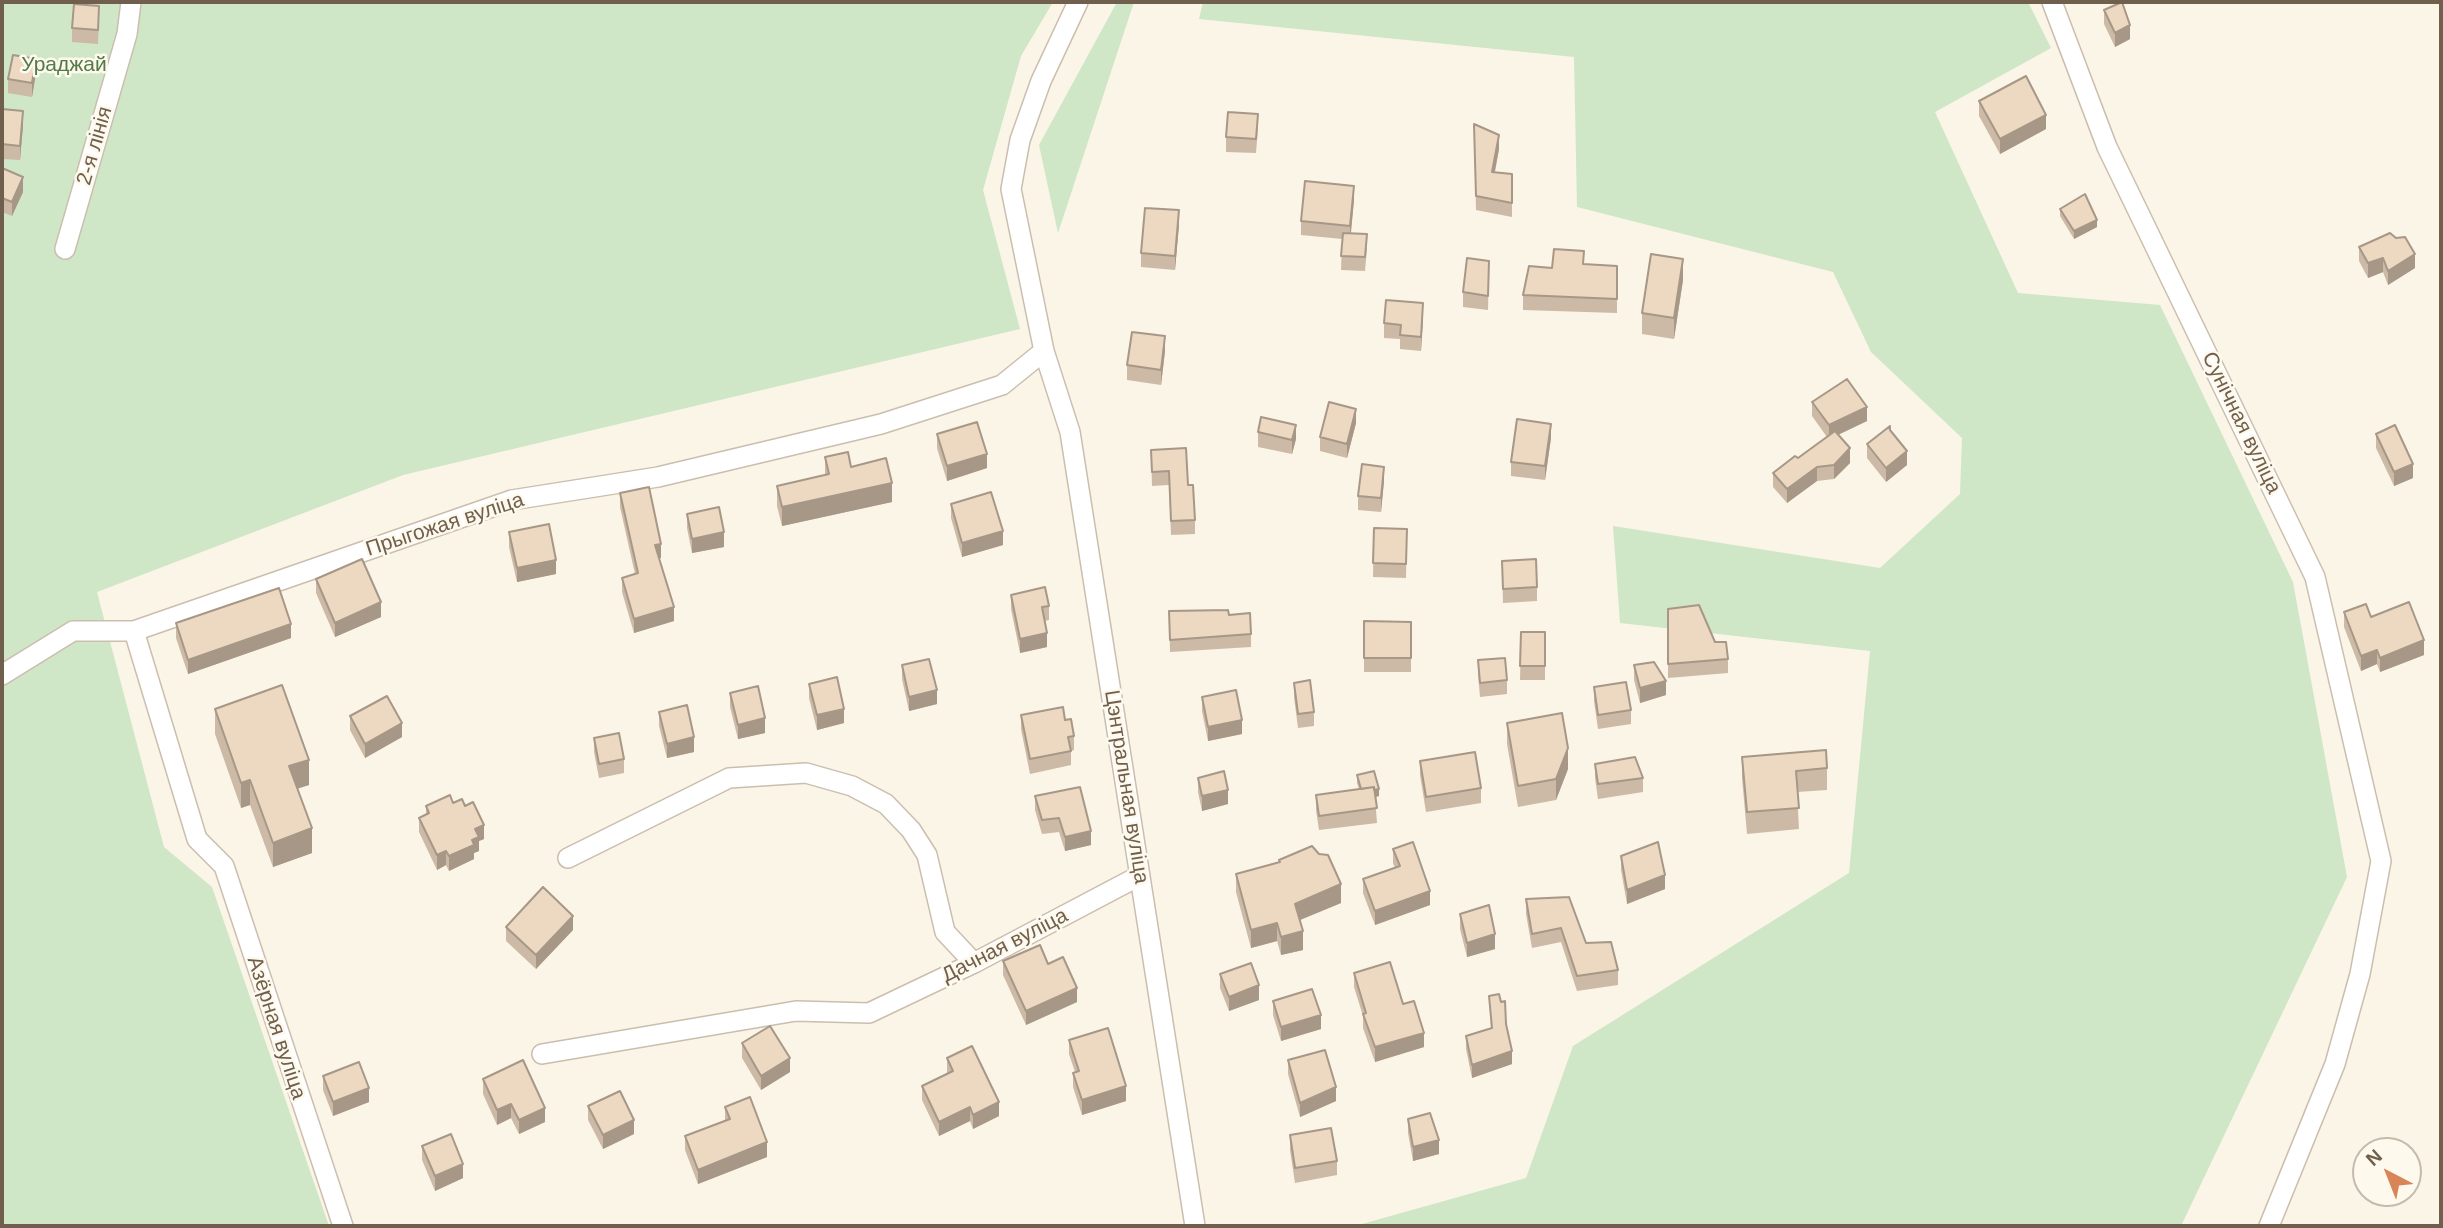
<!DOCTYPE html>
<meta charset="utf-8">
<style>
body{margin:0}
#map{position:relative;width:2443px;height:1228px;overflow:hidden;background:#faf5e7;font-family:Helvetica,sans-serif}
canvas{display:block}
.frame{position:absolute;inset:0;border:4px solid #715f4e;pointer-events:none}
.north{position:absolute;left:2352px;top:1137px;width:70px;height:70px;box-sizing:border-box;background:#fdf9ed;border:2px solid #c5bbad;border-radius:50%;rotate:318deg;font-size:19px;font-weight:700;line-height:28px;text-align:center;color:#715f4e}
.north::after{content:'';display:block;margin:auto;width:24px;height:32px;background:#d88558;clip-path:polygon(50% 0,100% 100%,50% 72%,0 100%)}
</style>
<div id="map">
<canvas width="2443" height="1228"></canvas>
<div class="frame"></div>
<div class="north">N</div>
</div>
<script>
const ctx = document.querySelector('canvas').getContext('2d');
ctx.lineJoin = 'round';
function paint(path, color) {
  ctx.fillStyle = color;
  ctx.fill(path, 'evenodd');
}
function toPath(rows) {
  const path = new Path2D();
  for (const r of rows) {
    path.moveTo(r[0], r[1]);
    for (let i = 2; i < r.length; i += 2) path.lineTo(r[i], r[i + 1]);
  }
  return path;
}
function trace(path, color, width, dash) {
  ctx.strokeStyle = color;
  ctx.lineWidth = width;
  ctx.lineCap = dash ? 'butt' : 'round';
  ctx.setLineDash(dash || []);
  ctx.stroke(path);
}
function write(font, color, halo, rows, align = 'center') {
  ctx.font = font + ' Helvetica,sans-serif';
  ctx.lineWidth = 5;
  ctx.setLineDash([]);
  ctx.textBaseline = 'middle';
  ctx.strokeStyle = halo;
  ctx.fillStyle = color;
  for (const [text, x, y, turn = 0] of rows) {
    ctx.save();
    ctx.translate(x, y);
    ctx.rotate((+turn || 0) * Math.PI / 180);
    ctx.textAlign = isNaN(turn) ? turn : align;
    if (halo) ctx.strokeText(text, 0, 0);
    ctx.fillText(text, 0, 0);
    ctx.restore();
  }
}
const green = toPath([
 [2,2,1053,2,1021,56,983,190,1020,329,403,475,97,592,164,847,212,887,329,1226,2,1226],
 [1117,2,1134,2,1058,233,1039,145],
 [1203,2,2028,2,2051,48,1935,112,2018,293,2160,305,2293,582,2347,877,2181,1226,1355,1226,1526,1178,1573,1046,1849,873,1870,651,1620,623,1613,526,1880,568,1960,494,1962,438,1871,352,1833,272,1577,207,1574,57,1199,19]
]);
const minor = toPath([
 [1078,2,1041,81,1020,140,1011,189,1044,351,1070,432,1195,1226],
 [2052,2,2107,147,2315,577,2381,861,2360,974,2335,1064,2269,1226],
 [65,249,127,34,131,2],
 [134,631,197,839,224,866,343,1226],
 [2,675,73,631,134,631,512,500,658,477,881,424,1002,385,1044,351],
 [568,858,729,778,806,773,852,786,886,804,911,830,927,855,945,932,974,963],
 [542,1054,796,1011,869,1013,974,963,1139,876]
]);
const wall = toPath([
 [2104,10,2130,39,2115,47,2104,24],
 [99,20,98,44,72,42,72,28],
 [36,73,32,97,8,93,8,79],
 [1979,101,2046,129,2000,154,1979,116],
 [2,109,23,125,20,160,2,159],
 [1474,124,1499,149,1495,172,1512,174,1512,217,1476,210],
 [1258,128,1256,153,1226,152,1226,137],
 [2,168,23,192,12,216,2,212],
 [1354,200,1351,233,1367,248,1365,271,1341,270,1342,239,1301,235,1301,221],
 [2060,209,2097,227,2074,239,2060,216],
 [1179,225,1175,270,1141,267,1141,253],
 [2359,247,2415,268,2388,285,2383,272,2368,278,2359,261],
 [1489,261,1488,310,1463,307,1463,292],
 [1584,264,1617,266,1617,313,1523,310,1523,295,1552,268],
 [1683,280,1674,339,1642,334,1642,313],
 [1423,317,1421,351,1400,349,1400,339,1384,338,1384,323],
 [1165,351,1161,385,1127,380,1127,365],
 [1812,402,1867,421,1838,435,1850,463,1834,479,1817,481,1787,503,1773,487,1773,473,1798,458,1827,437,1812,416],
 [1356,423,1347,458,1320,451,1320,437],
 [1890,430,1907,465,1886,482,1867,458,1867,444],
 [1258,432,1296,439,1292,454,1258,447],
 [937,434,987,468,947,481,937,448],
 [2376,434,2413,478,2394,486,2376,448],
 [1551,438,1545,480,1511,476,1511,462],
 [1151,450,1188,485,1195,520,1195,534,1171,535,1169,485,1152,486],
 [825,457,892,502,782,526,777,506,777,486,825,475],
 [1384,481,1381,512,1358,510,1358,496],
 [620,493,661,558,659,558,674,621,634,633,622,592,622,578,635,574,620,507],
 [951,504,1003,545,962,557,951,518],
 [687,514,724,547,692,553,687,528],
 [1374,528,1407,529,1406,578,1373,577],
 [509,532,556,574,517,582,509,547],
 [1502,561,1537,587,1537,601,1503,603],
 [316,579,381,617,335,637,316,593],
 [1011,595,1049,606,1049,620,1045,621,1047,647,1020,653,1011,609],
 [1668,609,1715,642,1728,659,1728,673,1668,678],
 [1169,611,1229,615,1251,634,1251,647,1170,652],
 [2344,612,2371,617,2424,655,2380,672,2377,664,2361,671,2344,627],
 [1364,621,1411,622,1411,672,1364,672],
 [176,623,291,638,188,674,176,638],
 [1521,632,1545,632,1545,680,1520,680],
 [1478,660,1507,680,1507,694,1480,697,1478,674],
 [902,665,937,704,909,711,902,679],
 [1634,665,1666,695,1640,703,1634,680],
 [1294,683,1314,712,1314,726,1298,728,1294,697],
 [809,684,844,723,817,730,809,698],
 [1594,687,1631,710,1631,724,1598,729,1594,701],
 [730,693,765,733,738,739,730,707],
 [1202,697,1242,734,1208,741,1202,711],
 [215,709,309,785,297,789,312,853,273,867,250,805,241,808,215,734],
 [659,712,694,752,667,758,659,726],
 [1021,715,1065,720,1074,736,1074,750,1071,751,1071,765,1030,774,1021,729],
 [350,716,402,737,365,758,350,730],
 [1507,723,1568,769,1556,800,1518,807,1507,744],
 [594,738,624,759,624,773,599,778,594,752],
 [1742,757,1827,768,1827,790,1797,792,1799,829,1747,834,1742,778],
 [1420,761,1481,788,1481,803,1426,812,1420,775],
 [1595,764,1643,778,1643,792,1598,799,1595,778],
 [1357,775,1379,796,1375,797,1377,823,1319,830,1316,810,1316,795,1359,789,1357,783],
 [1198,778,1228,804,1202,811,1198,792],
 [1035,796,1091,845,1065,851,1059,832,1042,834,1035,810],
 [453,803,484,839,479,841,479,851,474,853,474,859,449,871,446,865,437,870,419,832,419,818,426,815,426,806],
 [1393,849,1430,905,1375,925,1363,893,1363,879,1395,868,1393,863],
 [1621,856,1665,889,1627,904,1621,870],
 [1279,860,1341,903,1300,920,1303,950,1281,955,1277,941,1251,948,1236,892,1236,874,1279,863],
 [1526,899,1586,943,1618,970,1618,985,1577,991,1561,942,1532,948,1526,914],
 [1460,914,1495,949,1467,957,1460,929],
 [506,927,573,930,536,969,506,941],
 [1003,961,1048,964,1077,1002,1026,1025,1003,975],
 [1354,973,1403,1004,1424,1047,1375,1062,1363,1028,1363,1016,1354,987],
 [1220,974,1259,1000,1229,1011,1220,988],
 [1489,996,1506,1024,1512,1064,1472,1078,1466,1049,1466,1036,1491,1029],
 [1273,1001,1321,1029,1281,1041,1273,1015],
 [1069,1040,1126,1101,1082,1115,1073,1087,1073,1073,1075,1072,1069,1054],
 [742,1043,790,1072,761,1090,742,1058],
 [947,1058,999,1116,973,1129,970,1121,939,1136,922,1100,922,1086,947,1074],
 [1288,1060,1336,1101,1300,1117,1288,1074],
 [323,1076,369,1102,333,1116,323,1090],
 [483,1079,545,1122,519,1134,511,1118,497,1125,483,1094],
 [588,1106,634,1134,603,1149,588,1120],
 [725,1107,767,1157,698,1184,685,1150,685,1136,725,1120],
 [1408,1119,1439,1154,1413,1161,1408,1133],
 [1290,1135,1337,1161,1337,1175,1295,1183,1290,1150],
 [422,1146,463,1178,435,1191,422,1160]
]);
const shadedWall = toPath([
 [2130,25,2130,39,2115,47,2115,33],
 [36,59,36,73,32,97,32,83],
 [23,111,23,125,20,160,20,146],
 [2046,115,2046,129,2000,154,2000,139],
 [1499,135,1499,149,1492,186,1492,172],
 [23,177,23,192,12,216,12,202],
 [1354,186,1354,200,1350,240,1350,226],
 [1179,210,1179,225,1175,270,1175,256],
 [2097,220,2097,227,2074,239,2074,231],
 [2415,254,2415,268,2388,285,2388,271],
 [2383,258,2383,272,2368,278,2368,263],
 [1683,259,1683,280,1674,339,1674,318],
 [1423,303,1423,317,1421,351,1421,337],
 [1165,336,1165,351,1161,385,1161,370],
 [1867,407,1867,421,1829,439,1829,425],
 [1356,409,1356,423,1347,458,1347,444],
 [1551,424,1551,438,1545,480,1545,466],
 [1296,425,1296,439,1292,454,1292,440],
 [1850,448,1850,463,1834,479,1834,465],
 [1907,451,1907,465,1886,482,1886,468],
 [987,454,987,468,947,481,947,466],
 [2413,464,2413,478,2394,486,2394,472],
 [1384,467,1384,481,1381,512,1381,498],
 [1817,467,1817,481,1787,503,1787,489],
 [892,483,892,502,782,526,782,507],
 [1003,531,1003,545,962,557,962,543],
 [724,532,724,547,692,553,692,539],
 [661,544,661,558,655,559,655,545],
 [556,560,556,574,517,582,517,568],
 [381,602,381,617,335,637,335,623],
 [674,607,674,621,634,633,634,619],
 [291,624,291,638,188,674,188,660],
 [1047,633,1047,647,1020,653,1020,639],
 [2424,640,2424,655,2380,672,2380,658],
 [2377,650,2377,664,2361,671,2361,656],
 [1666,681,1666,695,1640,703,1640,688],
 [937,690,937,704,909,711,909,697],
 [844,709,844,723,817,730,817,715],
 [765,718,765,733,738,739,738,725],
 [1242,720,1242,734,1208,741,1208,727],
 [402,723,402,737,365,758,365,744],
 [694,737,694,752,667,758,667,744],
 [1568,748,1568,769,1556,800,1556,779],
 [309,760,309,785,289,791,289,766],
 [250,780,250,805,241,808,241,783],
 [1379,789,1379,796,1362,801,1362,794],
 [1228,790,1228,804,1202,811,1202,796],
 [484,825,484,839,479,841,479,851,474,853,474,859,449,871,449,856,472,840,475,829],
 [312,828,312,853,273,867,273,843],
 [1091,831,1091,845,1065,851,1065,837],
 [446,851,446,865,437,870,437,855],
 [1665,875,1665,889,1627,904,1627,890],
 [1341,884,1341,903,1295,922,1295,904],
 [1430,891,1430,905,1375,925,1375,911],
 [573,916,573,930,536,969,536,955],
 [1277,923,1277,941,1251,948,1251,930],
 [1303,931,1303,950,1281,955,1281,937],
 [1495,934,1495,949,1467,957,1467,943],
 [1259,985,1259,1000,1229,1011,1229,997],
 [1077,988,1077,1002,1026,1025,1026,1011],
 [1321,1015,1321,1029,1281,1041,1281,1027],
 [1424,1033,1424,1047,1375,1062,1375,1047],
 [1512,1051,1512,1064,1472,1078,1472,1065],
 [790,1058,790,1072,761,1090,761,1076],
 [1126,1086,1126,1101,1082,1115,1082,1100],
 [1336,1087,1336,1101,1300,1117,1300,1103],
 [369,1088,369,1102,333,1116,333,1102],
 [999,1102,999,1116,973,1129,973,1115],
 [511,1104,511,1118,497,1125,497,1110],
 [970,1107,970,1121,939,1136,939,1122],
 [545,1108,545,1122,519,1134,519,1120],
 [634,1120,634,1134,603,1149,603,1135],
 [1439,1140,1439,1154,1413,1161,1413,1147],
 [767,1142,767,1157,698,1184,698,1170],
 [463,1164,463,1178,435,1191,435,1176]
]);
const building = toPath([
 [2122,2,2130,25,2115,33,2104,10,2122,2],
 [74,4,99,6,98,30,72,28,74,4],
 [13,55,36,59,32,83,8,79,13,55],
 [2026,76,2046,115,2000,139,1979,101,2026,76],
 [2,109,23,111,20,146,2,144,2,109],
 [1228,112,1258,114,1256,139,1226,137,1228,112],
 [1474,124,1499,135,1492,172,1512,174,1512,203,1476,196,1474,124],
 [2,168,23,177,12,202,2,198,2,168],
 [1305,181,1354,186,1350,226,1301,221,1305,181],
 [2085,194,2097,220,2074,231,2060,209,2085,194],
 [1145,208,1179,210,1175,256,1141,253,1145,208],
 [1343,233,1367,234,1365,257,1341,256,1343,233],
 [2390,233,2396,238,2405,237,2415,254,2388,271,2383,258,2368,263,2359,247,2390,233],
 [1554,249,1584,251,1583,264,1617,266,1617,299,1523,295,1529,266,1552,268,1554,249],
 [1651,254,1683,259,1674,318,1642,313,1651,254],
 [1467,258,1489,261,1488,296,1463,292,1467,258],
 [1386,300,1423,303,1421,337,1400,335,1401,325,1384,323,1386,300],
 [1132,332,1165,336,1161,370,1127,365,1132,332],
 [1847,379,1867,407,1829,425,1812,402,1847,379],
 [1329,402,1356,409,1347,444,1320,437,1329,402],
 [1261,417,1296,425,1292,440,1258,432,1261,417],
 [1517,419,1551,424,1545,466,1511,462,1517,419],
 [977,422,987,454,947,466,937,434,977,422],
 [2395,425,2413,464,2394,472,2376,434,2395,425],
 [1890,426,1890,430,1907,451,1886,468,1867,444,1890,426],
 [1835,431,1850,448,1834,465,1817,467,1787,489,1773,473,1795,456,1798,458,1835,431],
 [1186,448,1188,485,1193,485,1195,520,1171,521,1169,471,1152,472,1151,450,1186,448],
 [848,452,851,467,886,458,892,483,782,507,777,486,829,474,825,457,848,452],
 [1362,464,1384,467,1381,498,1358,496,1362,464],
 [649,487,661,544,655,545,674,607,634,619,622,578,638,573,620,493,649,487],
 [991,492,1003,531,962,543,951,504,991,492],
 [719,507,724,532,692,539,687,514,719,507],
 [549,524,556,560,517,568,509,532,549,524],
 [1374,528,1407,529,1406,564,1373,563,1374,528],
 [362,559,381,602,335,623,316,579,362,559],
 [1536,559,1537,587,1503,589,1502,561,1536,559],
 [1045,587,1049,606,1042,607,1047,633,1020,639,1011,595,1045,587],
 [279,588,291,624,188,660,176,623,279,588],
 [2409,602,2424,640,2380,658,2377,650,2361,656,2344,612,2366,604,2371,617,2409,602],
 [1699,605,1715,642,1726,642,1728,659,1668,664,1668,609,1699,605],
 [1228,610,1229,615,1250,613,1251,634,1170,640,1169,611,1228,610],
 [1364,621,1411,622,1411,658,1364,658,1364,621],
 [1521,632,1545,632,1545,666,1520,666,1521,632],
 [1505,658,1507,680,1480,683,1478,660,1505,658],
 [929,659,937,690,909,697,902,665,929,659],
 [1654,662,1666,681,1640,688,1634,665,1654,662],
 [837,677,844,709,817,715,809,684,837,677],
 [1310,680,1314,712,1298,714,1294,683,1310,680],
 [1626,682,1631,710,1598,715,1594,687,1626,682],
 [282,685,309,760,289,766,312,828,273,843,250,780,241,783,215,709,282,685],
 [758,686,765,718,738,725,730,693,758,686],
 [1236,690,1242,720,1208,727,1202,697,1236,690],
 [387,696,402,723,365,744,350,716,387,696],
 [687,705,694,737,667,744,659,712,687,705],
 [1063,707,1065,720,1071,719,1074,736,1068,737,1071,751,1030,759,1021,715,1063,707],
 [1562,713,1568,748,1556,779,1518,786,1507,723,1562,713],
 [619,733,624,759,599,764,594,738,619,733],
 [1826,750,1827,768,1796,771,1799,808,1747,812,1742,757,1826,750],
 [1475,752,1481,788,1426,797,1420,761,1475,752],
 [1635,757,1643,778,1598,784,1595,764,1635,757],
 [1224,771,1228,790,1202,796,1198,778,1224,771],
 [1374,771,1379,789,1374,790,1374,787,1361,789,1357,775,1374,771],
 [1080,787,1091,831,1065,837,1059,818,1042,820,1035,796,1080,787],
 [1374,787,1377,808,1319,816,1316,795,1374,787],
 [450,795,453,803,462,799,465,806,473,802,484,825,475,829,479,837,472,840,474,845,449,856,446,851,437,855,419,818,429,813,426,806,450,795],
 [1413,842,1430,891,1375,911,1363,879,1400,866,1393,849,1413,842],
 [1658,842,1665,875,1627,890,1621,856,1658,842],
 [1312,846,1319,854,1328,855,1341,884,1295,904,1303,931,1281,937,1277,923,1251,930,1236,874,1280,862,1279,860,1312,846],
 [543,887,573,916,536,955,506,927,543,887],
 [1569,897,1586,943,1611,942,1618,970,1577,976,1561,928,1532,934,1526,899,1569,897],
 [1489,905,1495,934,1467,943,1460,914,1489,905],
 [1040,945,1048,964,1063,957,1077,988,1026,1011,1003,961,1040,945],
 [1390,962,1403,1004,1414,1001,1424,1033,1375,1047,1363,1014,1366,1013,1354,973,1390,962],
 [1251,963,1259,985,1229,997,1220,974,1251,963],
 [1312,989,1321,1015,1281,1027,1273,1001,1312,989],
 [1499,994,1501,1002,1505,1001,1506,1024,1512,1051,1472,1065,1466,1036,1492,1028,1489,996,1499,994],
 [770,1026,790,1058,761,1076,742,1043,770,1026],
 [1108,1028,1126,1086,1082,1100,1073,1073,1079,1071,1069,1040,1108,1028],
 [972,1046,999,1102,973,1115,970,1107,939,1122,922,1086,953,1071,947,1058,972,1046],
 [1325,1050,1336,1087,1300,1103,1288,1060,1325,1050],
 [523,1060,545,1108,519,1120,511,1104,497,1110,483,1079,523,1060],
 [359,1062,369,1088,333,1102,323,1076,359,1062],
 [620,1091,634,1120,603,1135,588,1106,620,1091],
 [750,1097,767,1142,698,1170,685,1136,730,1119,725,1107,750,1097],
 [1430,1113,1439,1140,1413,1147,1408,1119,1430,1113],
 [1331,1128,1337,1161,1295,1168,1290,1135,1331,1128],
 [451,1134,463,1164,435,1176,422,1146,451,1134]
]);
const parkNames = [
 ["Ураджай",64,65]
];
const streetNames = [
 ["2-я лінія",95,146,-74],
 ["Сунічная вуліца",2241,423,64],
 ["Прыгожая вуліца",445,525,-18],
 ["Цэнтральная вуліца",1126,787,81],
 ["Дачная вуліца",1005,946,-27],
 ["Азёрная вуліца",276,1028,72]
];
paint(green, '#cfe6c7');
trace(minor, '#cbbeae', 22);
trace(minor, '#fff', 19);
paint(wall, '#ccbaa6');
paint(shadedWall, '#a69787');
paint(building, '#edd8c1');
trace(building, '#a69787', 2);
write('21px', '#537b4a', '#fdf9ed', parkNames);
write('21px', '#715f4e', '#fdf9ed', streetNames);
</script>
